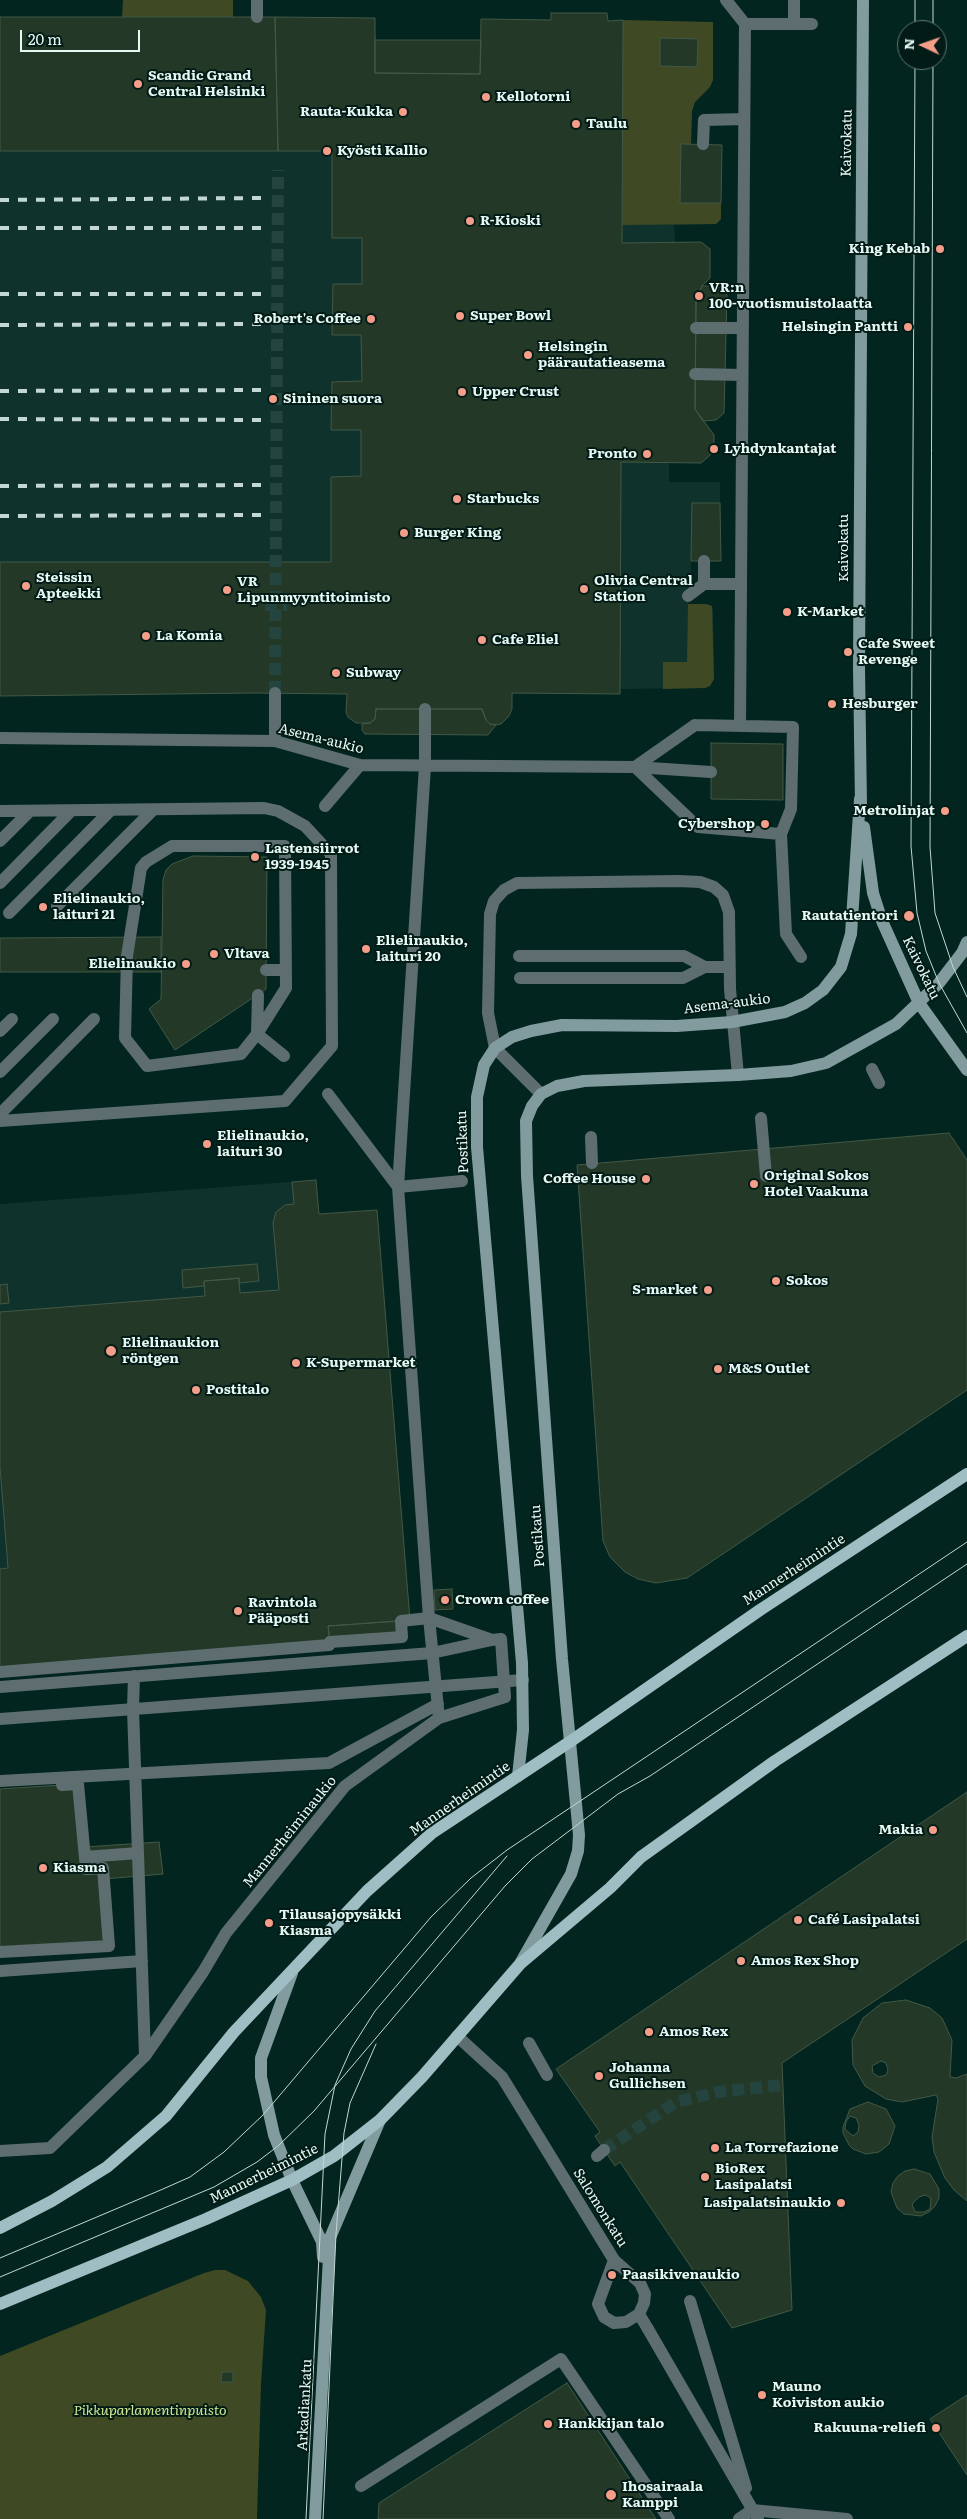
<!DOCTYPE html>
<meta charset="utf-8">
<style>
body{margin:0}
#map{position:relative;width:967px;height:2519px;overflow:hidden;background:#02251f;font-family:Literata,serif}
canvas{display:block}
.north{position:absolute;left:897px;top:20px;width:50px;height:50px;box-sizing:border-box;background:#021b16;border:1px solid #5d746f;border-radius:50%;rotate:273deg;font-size:14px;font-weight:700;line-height:20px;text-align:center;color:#e6f9f4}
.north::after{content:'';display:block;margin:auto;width:18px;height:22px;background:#f49e89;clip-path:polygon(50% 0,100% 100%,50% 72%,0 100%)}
.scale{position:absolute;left:20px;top:30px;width:120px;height:22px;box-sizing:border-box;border:2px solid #e6f9f4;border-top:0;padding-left:6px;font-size:15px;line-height:18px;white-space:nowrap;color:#e6f9f4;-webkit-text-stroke:4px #021b16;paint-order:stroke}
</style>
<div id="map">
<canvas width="967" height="2519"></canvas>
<div class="north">N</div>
<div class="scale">20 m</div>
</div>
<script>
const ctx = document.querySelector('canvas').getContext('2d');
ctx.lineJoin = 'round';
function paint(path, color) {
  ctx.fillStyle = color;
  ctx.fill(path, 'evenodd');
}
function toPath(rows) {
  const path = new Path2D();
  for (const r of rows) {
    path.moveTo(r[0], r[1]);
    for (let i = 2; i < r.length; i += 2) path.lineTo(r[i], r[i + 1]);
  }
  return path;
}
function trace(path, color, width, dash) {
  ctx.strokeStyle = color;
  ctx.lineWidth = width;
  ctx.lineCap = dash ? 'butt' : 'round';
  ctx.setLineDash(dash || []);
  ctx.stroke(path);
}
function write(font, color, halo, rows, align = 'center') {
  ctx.font = font + ' Literata,serif';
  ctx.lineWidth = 4;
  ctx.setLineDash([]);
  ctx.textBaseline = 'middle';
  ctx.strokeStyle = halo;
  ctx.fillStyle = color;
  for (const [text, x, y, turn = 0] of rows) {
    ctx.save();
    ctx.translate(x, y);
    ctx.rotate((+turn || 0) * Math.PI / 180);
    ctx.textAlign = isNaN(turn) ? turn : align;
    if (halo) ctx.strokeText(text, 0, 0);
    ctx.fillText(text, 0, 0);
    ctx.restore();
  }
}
const built = toPath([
 [551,13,607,13,608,21,713,22,713,80,710,87,695,102,692,111,691,144,722,145,721,219,716,224,674,225,675,242,701,242,710,249,710,278,702,286,703,421,714,435,714,449,709,456,701,463,669,463,669,482,720,482,721,561,691,561,691,590,688,596,688,604,706,604,712,606,713,610,714,679,710,686,705,688,621,689,620,694,254,693,0,696,0,17,375,18,376,40,480,40,551,20],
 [316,1180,319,1214,377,1210,410,1620,329,1626,0,1672,0,1204]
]);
const green = toPath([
 [123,0,233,0,233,17,122,17],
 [623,20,713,22,713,80,710,87,695,102,692,111,691,144,681,144,681,203,721,203,721,219,716,224,622,225],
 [688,604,706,604,712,606,714,679,710,686,705,688,663,689,663,662,687,662],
 [215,2270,225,2270,248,2281,261,2297,266,2310,261,2384,257,2519,0,2519,0,2356,204,2273]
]);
const building = toPath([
 [551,13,607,13,608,21,623,20,622,243,701,242,710,249,710,278,702,286,696,302,695,409,714,435,714,449,709,456,701,463,621,462,620,694,512,693,512,709,509,716,501,724,496,725,490,724,486,720,482,709,376,709,375,719,370,723,356,723,348,717,346,712,347,694,254,693,0,696,0,562,331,562,331,477,361,476,361,430,331,430,332,382,362,381,361,335,332,335,333,284,362,284,362,238,332,238,332,151,278,151,275,17,375,18,375,73,480,74,481,19,551,20,551,13],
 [0,17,275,17,278,151,0,151,0,17],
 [660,38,698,39,697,67,660,66,660,38],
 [375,40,481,40,480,74,375,73,375,40],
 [681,144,722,145,721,203,680,203,681,144],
 [702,286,718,286,727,295,724,413,716,420,703,421,695,409,696,302,702,286],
 [692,503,720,503,721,561,691,561,692,503],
 [376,709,482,709,486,720,490,724,496,725,488,735,365,734,362,730,362,724,370,723,375,719,376,709],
 [711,743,783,744,783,800,711,799,711,743],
 [193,856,267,857,266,989,175,1050,149,1009,161,999,163,880,166,870,172,864,193,856],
 [161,937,161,972,0,972,0,938,161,937],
 [949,1133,967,1160,967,1390,687,1578,656,1583,638,1579,625,1572,610,1557,603,1541,577,1165,949,1133],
 [316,1180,319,1214,377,1210,410,1620,328,1626,330,1642,0,1672,0,1569,8,1568,0,1467,0,1312,205,1296,204,1281,230,1279,239,1278,240,1293,279,1290,273,1223,276,1212,285,1205,294,1204,292,1182,316,1180],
 [257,1264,259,1281,239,1283,239,1278,230,1279,204,1281,204,1286,183,1288,182,1270,257,1264],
 [7,1284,9,1303,0,1304,0,1285,7,1284],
 [452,1589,453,1609,435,1610,434,1590,452,1589],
 [401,1621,402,1637,330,1642,328,1626,401,1621],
 [78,1784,83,1840,103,1868,109,1946,0,1952,0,1789,78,1784],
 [967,1792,967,1939,782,2063,792,2310,732,2328,620,2162,615,2166,604,2150,595,2136,600,2132,556,2069,967,1792],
 [159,1842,163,1874,104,1879,84,1847,159,1842],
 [906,2000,930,2008,942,2018,952,2040,950,2077,956,2078,967,2074,967,2201,954,2190,945,2178,934,2152,932,2137,938,2099,936,2095,902,2102,886,2099,865,2086,853,2065,852,2040,863,2018,882,2003,906,2000],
 [881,2061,886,2063,888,2070,886,2075,879,2077,873,2073,872,2066,881,2061],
 [868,2102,886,2109,895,2126,889,2144,879,2152,866,2154,853,2149,849,2145,843,2133,843,2127,850,2109,868,2102],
 [850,2116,856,2118,859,2125,858,2132,853,2136,845,2129,846,2122,850,2116],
 [914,2169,930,2174,939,2189,939,2198,935,2206,929,2212,921,2216,904,2214,897,2208,891,2192,893,2183,898,2176,905,2171,914,2169],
 [925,2195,931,2198,930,2209,924,2212,915,2212,912,2204,919,2197,925,2195],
 [222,2372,233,2372,233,2382,221,2382,222,2372],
 [567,2383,656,2519,378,2519,379,2503,567,2383],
 [967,2395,967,2475,930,2419,967,2395]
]);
const streetTunnel = toPath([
 [265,605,287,605],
 [275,693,278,170],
 [604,2150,676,2102,718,2092,782,2085]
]);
const lane = toPath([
 [0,811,264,808,278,811,305,826,331,854,332,1046,285,1101,0,1121],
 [0,841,30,811],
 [0,883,71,811],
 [57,906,152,811],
 [9,913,110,811],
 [519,956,684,956,705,967,729,967],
 [520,978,683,978,705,967],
 [0,1031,12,1019],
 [0,1072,53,1019],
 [541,1094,495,1048,488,1013,490,914,494,901,504,890,517,883,679,881,700,882,714,887,723,895,729,912,730,989,738,1075],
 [0,1114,94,1019],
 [0,1719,523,1680],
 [457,2036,502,2077,614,2260,640,2283,645,2294,644,2303,639,2314,648,2329],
 [614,2260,598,2304,604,2317,614,2323,626,2322,639,2314]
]);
const street = toPath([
 [726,0,745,24],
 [257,17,257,0],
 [794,24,794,0],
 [703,144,704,120,744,119],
 [696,328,743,328],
 [695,374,742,375],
 [704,561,704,584,741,584],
 [688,596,704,584],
 [275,693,275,741],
 [425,709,425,766,398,1187,429,1618,439,1718],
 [695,725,793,727,791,809,781,834,698,827,635,767,695,725],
 [740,726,745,24,812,24],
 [0,738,275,741,360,765,635,767,711,772],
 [325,806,360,765],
 [781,834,786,934,801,957],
 [266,970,285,970],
 [257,1034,286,988,285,846,172,846,146,862,141,868,127,956,125,1038,147,1066,241,1054,257,1034,284,1056],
 [257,1034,258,995],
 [872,1069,879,1083],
 [328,1094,398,1187],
 [761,1118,766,1176],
 [591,1137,592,1163],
 [398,1187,462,1181],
 [0,1672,329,1645,330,1642,402,1637,401,1621,429,1618,492,1640,501,1639,505,1697,439,1718,345,1786,226,1933,203,1972,145,2056,50,2148,0,2151],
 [134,1676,133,1709,145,2056],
 [0,1687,432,1653,492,1640],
 [0,1781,329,1763,438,1704],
 [85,1857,138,1853],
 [0,1952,109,1946,103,1868,86,1869,78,1784,62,1785],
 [0,1971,142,1961],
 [529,2043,547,2075],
 [597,2156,604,2150],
 [690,2301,746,2488],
 [648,2329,758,2519],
 [361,2486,561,2359,669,2519],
 [739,2519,752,2510,847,2519]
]);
const secondary = toPath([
 [861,805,859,667,863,0],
 [864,827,873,893,882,921,919,1003,967,1070],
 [518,1776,523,1730,522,1663,477,1147,477,1097,484,1065,495,1048,512,1037,531,1031,562,1025,677,1026,732,1022,785,1012,805,1003,823,990,841,967,851,934,860,799],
 [521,1962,571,1874,578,1851,579,1835,562,1659,527,1176,526,1121,532,1106,541,1094,557,1086,584,1081,738,1075,791,1071,826,1063,896,1024,939,983,962,953,967,942],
 [292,1973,261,2058,261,2077,274,2135,292,2180,322,2242,323,2257],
 [315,2519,330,2238,380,2120]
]);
const primary = toPath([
 [0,2228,52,2201,107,2167,166,2116,234,2032,367,1891,432,1833,571,1741,760,1610,967,1474],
 [0,2304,206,2219,292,2180,334,2156,380,2120,422,2077,520,1964,610,1888,641,1857,775,1761,967,1636]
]);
const tram = toPath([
 [915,30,915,0],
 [933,30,933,0],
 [915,60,911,846,917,913,926,951,939,983,967,1033],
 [933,60,930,847,935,913,953,967,967,997],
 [0,2258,163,2189,190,2177,205,2166,224,2152,263,2115,431,1917,471,1878,507,1850,967,1542],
 [0,2277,214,2187,257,2162,278,2146,314,2111,505,1886,532,1859,618,1794,650,1776,967,1564],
 [306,2519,325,2134,335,2085,351,2049,375,2011,507,1856],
 [323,2519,336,2234,344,2133,350,2103,376,2044]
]);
const rail = toPath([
 [0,200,262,198],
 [0,228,262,228],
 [0,294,262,294],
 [0,325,261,324],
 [0,391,262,390],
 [0,419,262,420],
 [0,486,262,485],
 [0,516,262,515]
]);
const markers = [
 [138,84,5,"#f49e89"],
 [486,97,5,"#f49e89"],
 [403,112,5,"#f49e89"],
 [576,124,5,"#f49e89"],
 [327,151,5,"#f49e89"],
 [470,221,5,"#f49e89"],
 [940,249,5,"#f49e89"],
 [699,296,5,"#f49e89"],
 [460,316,5,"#f49e89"],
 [371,319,5,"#f49e89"],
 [908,327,5,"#f49e89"],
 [528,355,5,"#f49e89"],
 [462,392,5,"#f49e89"],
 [273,399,5,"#f49e89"],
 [714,449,5,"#f49e89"],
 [647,454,5,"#f49e89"],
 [457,499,5,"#f49e89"],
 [404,533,5,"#f49e89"],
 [26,586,5,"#f49e89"],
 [584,589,5,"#f49e89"],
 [227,590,5,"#f49e89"],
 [787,612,5,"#f49e89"],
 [146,636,5,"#f49e89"],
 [482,640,5,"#f49e89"],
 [848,652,5,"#f49e89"],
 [336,673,5,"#f49e89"],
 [832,704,5,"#f49e89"],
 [945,811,5,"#f49e89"],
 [765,824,5,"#f49e89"],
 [255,857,5,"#f49e89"],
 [43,907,5,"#f49e89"],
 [909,916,6,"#f49e89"],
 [366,949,5,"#f49e89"],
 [214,954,5,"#f49e89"],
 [186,964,5,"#f49e89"],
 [207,1144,5,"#f49e89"],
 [646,1179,5,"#f49e89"],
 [754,1184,5,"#f49e89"],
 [776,1281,5,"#f49e89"],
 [708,1290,5,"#f49e89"],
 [111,1351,6,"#f49e89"],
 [296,1363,5,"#f49e89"],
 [718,1369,5,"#f49e89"],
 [196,1390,5,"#f49e89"],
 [445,1600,5,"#f49e89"],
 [238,1611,5,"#f49e89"],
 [933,1830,5,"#f49e89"],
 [43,1868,5,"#f49e89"],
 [798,1920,5,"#f49e89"],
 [269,1923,5,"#f49e89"],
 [741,1961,5,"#f49e89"],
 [649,2032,5,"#f49e89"],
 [599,2076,5,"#f49e89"],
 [715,2148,5,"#f49e89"],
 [705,2177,5,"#f49e89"],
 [841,2203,5,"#f49e89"],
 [612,2275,5,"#f49e89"],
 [762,2395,5,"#f49e89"],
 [548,2424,5,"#f49e89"],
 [936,2428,5,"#f49e89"],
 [611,2495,6,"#f49e89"]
];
const poiNames = [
 ["Scandic Grand",148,76],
 ["Central Helsinki",148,92],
 ["Kellotorni",496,97],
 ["Rauta-Kukka",393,112,"right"],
 ["Taulu",586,124],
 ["Kyösti Kallio",337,151],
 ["R-Kioski",480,221],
 ["King Kebab",930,249,"right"],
 ["VR:n",709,288],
 ["100-vuotismuistolaatta",709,304],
 ["Super Bowl",470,316],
 ["Robert's Coffee",361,319,"right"],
 ["Helsingin Pantti",898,327,"right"],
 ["Helsingin",538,347],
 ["päärautatieasema",538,363],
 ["Upper Crust",472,392],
 ["Sininen suora",283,399],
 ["Lyhdynkantajat",724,449],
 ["Pronto",637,454,"right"],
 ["Starbucks",467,499],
 ["Burger King",414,533],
 ["Steissin",36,578],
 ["Apteekki",36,594],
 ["Olivia Central",594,581],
 ["Station",594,597],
 ["VR",237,582],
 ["Lipunmyyntitoimisto",237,598],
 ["K-Market",797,612],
 ["La Komia",156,636],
 ["Cafe Eliel",492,640],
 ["Cafe Sweet",858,644],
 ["Revenge",858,660],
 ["Subway",346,673],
 ["Hesburger",842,704],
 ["Metrolinjat",935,811,"right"],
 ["Cybershop",755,824,"right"],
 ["Lastensiirrot",265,849],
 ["1939-1945",265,865],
 ["Elielinaukio,",53,899],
 ["laituri 21",53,915],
 ["Rautatientori",898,916,"right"],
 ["Elielinaukio,",376,941],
 ["laituri 20",376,957],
 ["Vltava",224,954],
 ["Elielinaukio",176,964,"right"],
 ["Elielinaukio,",217,1136],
 ["laituri 30",217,1152],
 ["Original Sokos",764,1176],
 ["Hotel Vaakuna",764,1192],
 ["Coffee House",636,1179,"right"],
 ["Sokos",786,1281],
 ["S-market",698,1290,"right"],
 ["Elielinaukion",122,1343],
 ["röntgen",122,1359],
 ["K-Supermarket",306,1363],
 ["M&S Outlet",728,1369],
 ["Postitalo",206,1390],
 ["Crown coffee",455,1600],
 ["Ravintola",248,1603],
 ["Pääposti",248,1619],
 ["Makia",923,1830,"right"],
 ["Kiasma",53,1868],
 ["Tilausajopysäkki",279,1915],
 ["Kiasma",279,1931],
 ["Café Lasipalatsi",808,1920],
 ["Amos Rex Shop",751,1961],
 ["Amos Rex",659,2032],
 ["Johanna",609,2068],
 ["Gullichsen",609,2084],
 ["La Torrefazione",725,2148],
 ["BioRex",715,2169],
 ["Lasipalatsi",715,2185],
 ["Lasipalatsinaukio",831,2203,"right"],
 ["Paasikivenaukio",622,2275],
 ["Mauno",772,2387],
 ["Koiviston aukio",772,2403],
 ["Hankkijan talo",558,2424],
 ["Rakuuna-reliefi",926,2428,"right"],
 ["Ihosairaala",622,2487],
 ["Kamppi",622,2503]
];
const streetNames = [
 ["Kaivokatu",847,143,-89],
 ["Kaivokatu",844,548,-90],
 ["Asema-aukio",321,739,14],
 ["Kaivokatu",921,968,64],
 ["Asema-aukio",727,1004,-7],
 ["Postikatu",463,1142,-92],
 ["Postikatu",538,1536,-94],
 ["Mannerheimintie",794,1570,-33],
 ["Mannerheimintie",460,1799,-35],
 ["Mannerheiminaukio",290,1832,-51],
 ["Mannerheimintie",264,2174,-26],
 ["Salomonkatu",600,2208,58],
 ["Arkadiankatu",305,2405,-87]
];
const parkNames = [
 ["Pikkuparlamentinpuisto",150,2411]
];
paint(built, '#10322c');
paint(green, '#3f4923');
paint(building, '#233827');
trace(building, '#425946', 1);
trace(streetTunnel, '#24453f', 12, [12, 6]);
trace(lane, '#5e6e70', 12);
trace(street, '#5e6e70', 12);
trace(secondary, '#829b9f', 12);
trace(primary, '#9ebec3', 12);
trace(tram, '#c2d8d2', 1);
trace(rail, '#c2d8d2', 4, [9, 9]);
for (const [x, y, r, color] of markers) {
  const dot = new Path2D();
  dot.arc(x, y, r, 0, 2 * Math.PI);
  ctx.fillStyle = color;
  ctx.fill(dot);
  trace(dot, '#021b16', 2);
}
write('bold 14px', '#e6f9f4', '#021b16', poiNames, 'left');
write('14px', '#e6f9f4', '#021b16', streetNames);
write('italic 14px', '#cfe690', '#021b16', parkNames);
</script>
